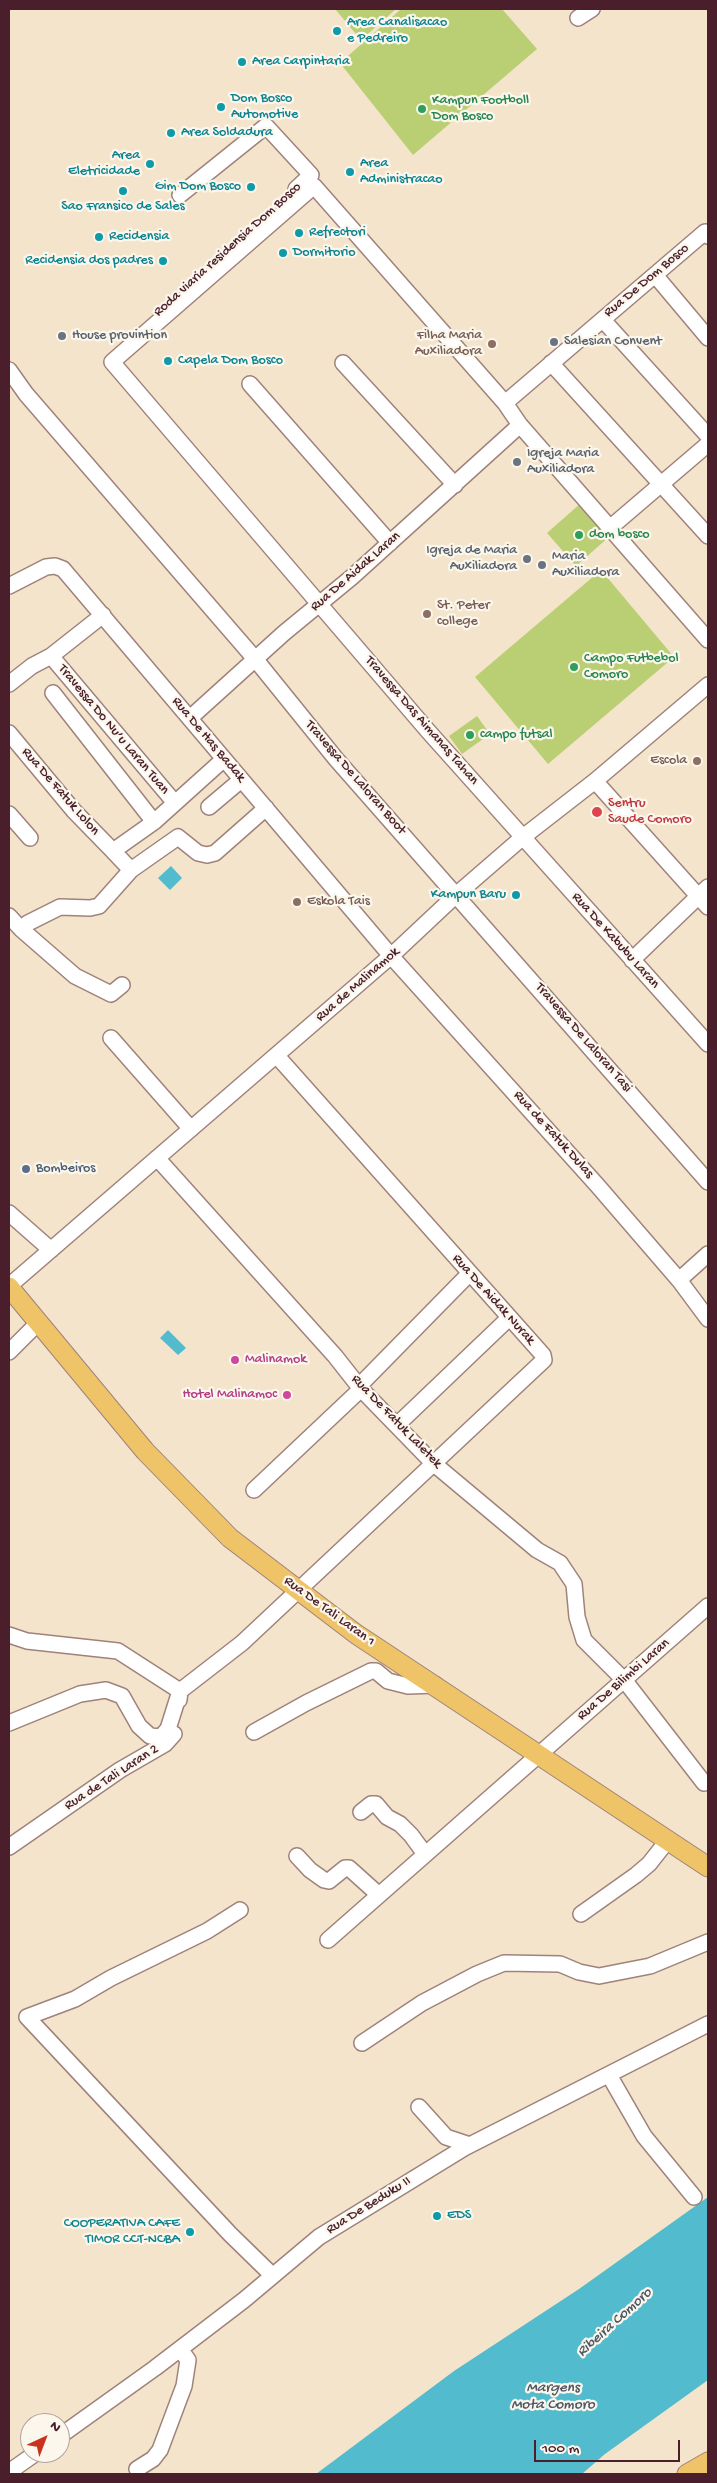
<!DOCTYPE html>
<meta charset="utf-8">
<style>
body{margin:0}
#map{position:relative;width:717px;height:2483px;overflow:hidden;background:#f4e4cb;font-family:"Gochi Hand",sans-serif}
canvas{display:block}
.frame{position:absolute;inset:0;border:10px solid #4a1f2b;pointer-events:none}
.north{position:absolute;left:20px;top:2413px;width:50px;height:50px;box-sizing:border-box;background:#fbf7ec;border:1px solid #b4a19f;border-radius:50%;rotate:43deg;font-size:14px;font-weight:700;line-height:20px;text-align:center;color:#4a1f2b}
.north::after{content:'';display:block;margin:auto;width:18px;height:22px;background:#c8321e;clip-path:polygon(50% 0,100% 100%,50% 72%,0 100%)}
.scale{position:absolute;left:534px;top:2440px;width:146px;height:22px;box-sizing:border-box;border:2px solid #4a1f2b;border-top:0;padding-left:6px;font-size:15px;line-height:18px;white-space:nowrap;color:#4a1f2b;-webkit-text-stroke:4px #fbf7ec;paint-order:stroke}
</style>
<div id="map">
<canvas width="717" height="2483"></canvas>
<div class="frame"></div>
<div class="north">N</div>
<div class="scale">100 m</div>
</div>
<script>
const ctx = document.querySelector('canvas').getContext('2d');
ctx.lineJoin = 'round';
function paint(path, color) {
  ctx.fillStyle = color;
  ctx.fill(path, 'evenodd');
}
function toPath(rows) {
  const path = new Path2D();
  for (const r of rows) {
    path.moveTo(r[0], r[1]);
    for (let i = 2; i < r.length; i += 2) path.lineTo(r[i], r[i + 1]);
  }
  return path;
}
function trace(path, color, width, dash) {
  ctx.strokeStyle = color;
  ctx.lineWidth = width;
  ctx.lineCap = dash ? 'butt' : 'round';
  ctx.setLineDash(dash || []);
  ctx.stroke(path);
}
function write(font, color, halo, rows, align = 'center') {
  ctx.font = font + ' "Gochi Hand",sans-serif';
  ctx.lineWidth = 4.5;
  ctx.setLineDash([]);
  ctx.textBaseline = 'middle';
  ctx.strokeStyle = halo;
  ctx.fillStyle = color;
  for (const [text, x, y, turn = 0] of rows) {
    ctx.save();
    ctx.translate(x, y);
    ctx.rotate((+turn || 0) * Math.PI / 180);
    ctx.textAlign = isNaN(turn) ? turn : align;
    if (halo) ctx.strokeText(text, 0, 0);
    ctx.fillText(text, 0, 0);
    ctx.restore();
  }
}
const green = toPath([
 [335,9,396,9,361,40],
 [401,9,502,9,537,49,413,155,340,63],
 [581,503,610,536,576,566,547,533],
 [601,570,674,657,548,764,475,677],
 [477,716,490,734,462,754,449,736]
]);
const water = toPath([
 [171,866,182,878,170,890,158,878],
 [168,1330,186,1348,178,1355,160,1338],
 [708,2197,708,2380,605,2454,582,2474,316,2474,454,2371,579,2289]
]);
const minor = toPath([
 [578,18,592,9],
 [180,195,266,126,311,175,296,189],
 [708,236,705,232,505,403,520,425,708,640],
 [655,275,708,338],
 [603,320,708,436],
 [343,363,455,485],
 [551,363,708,536],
 [9,370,26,394,256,660,336,759,708,1182],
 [250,384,390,543],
 [505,403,314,186,112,362,428,731,708,1044],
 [611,527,708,444],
 [9,586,46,567,55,566,63,569,391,956,597,1185,679,1280,708,1319],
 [51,656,175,803],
 [9,684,32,666,51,656,103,615],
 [53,693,154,822],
 [190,718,284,633,352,577,520,425],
 [9,733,74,811,113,851],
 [595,781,708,907],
 [209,807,241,780],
 [9,814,30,838],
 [131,870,178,837,198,853,207,855,215,853,266,808],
 [9,916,21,929,28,923,60,907,90,908,99,906,131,870,113,851,154,822,224,759],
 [21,929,75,976,111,994,122,985],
 [632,960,708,887],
 [111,1038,191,1129],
 [157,1158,335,1356,361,1389,433,1463,537,1550,560,1563,574,1584,577,1617,584,1640,625,1681,704,1783],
 [9,1213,51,1250],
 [679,1280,708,1254],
 [9,1286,391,956,456,895,523,837,595,781,708,685],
 [9,1352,38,1323],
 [359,1386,469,1274],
 [397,1425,509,1318],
 [254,1490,361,1389],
 [9,1635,27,1641,118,1651,180,1691,179,1700],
 [9,1723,80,1694,106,1690,122,1696,139,1726,150,1736,161,1737,168,1729,180,1691,242,1643,544,1360,543,1355,277,1056],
 [254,1732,306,1703,371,1671,376,1671,388,1681,408,1686,436,1685],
 [361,1812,371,1804,376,1804,387,1817,400,1824,411,1835,425,1854],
 [9,1847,120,1770,165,1744,174,1734],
 [297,1856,310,1870,324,1880,329,1881,345,1868,349,1868,379,1895],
 [240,1910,207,1931,111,1978,75,1999,27,2017,230,2234,272,2275],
 [581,1914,636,1875,649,1864,668,1840],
 [328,1940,708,1606],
 [362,2043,422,2003,477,1974,504,1963,560,1964,579,1972,599,1976,650,1966,708,1942],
 [609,2075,644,2136,694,2197],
 [419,2107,446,2137,470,2145],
 [60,2436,155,2368,244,2300,319,2237,464,2148,708,2024],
 [137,2469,153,2459,160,2450,184,2386,188,2360,180,2349],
 [9,2472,36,2453]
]);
const major = toPath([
 [9,1287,145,1451,230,1538,356,1634,708,1867],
 [687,2474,708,2462]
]);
const markers = [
 [337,31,5,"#0f9aa8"],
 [242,62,5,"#0f9aa8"],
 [221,107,5,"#0f9aa8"],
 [422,109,5,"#2e9e5b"],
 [171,133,5,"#0f9aa8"],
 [150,164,5,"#0f9aa8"],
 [350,172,5,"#0f9aa8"],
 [251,187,5,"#0f9aa8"],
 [123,191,5,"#0f9aa8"],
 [299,233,5,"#0f9aa8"],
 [99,237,5,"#0f9aa8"],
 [283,253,5,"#0f9aa8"],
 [163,261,5,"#0f9aa8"],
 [62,336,5,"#6b7280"],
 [554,342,5,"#6b7280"],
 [492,344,5,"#8d6e63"],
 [168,361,5,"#0f9aa8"],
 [517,462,5,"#6b7280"],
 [579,535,5,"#2e9e5b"],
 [527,559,5,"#6b7280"],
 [542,565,5,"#6b7280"],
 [427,614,5,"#8d6e63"],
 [574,667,5,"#2e9e5b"],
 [470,735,5,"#2e9e5b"],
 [697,761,5,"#8d6e63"],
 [597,812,6,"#e0444e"],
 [516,895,5,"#0f9aa8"],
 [297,902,5,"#8d6e63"],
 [26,1169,5,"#5c6f8a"],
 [235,1360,5,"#d1479c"],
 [287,1395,5,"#d1479c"],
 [437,2216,5,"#0f9aa8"],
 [190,2232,5,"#0f9aa8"]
];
const cultureNames = [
 ["Area Canalisacao",347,23],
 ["e Pedreiro",347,39],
 ["Area Carpintaria",252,62],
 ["Dom Bosco",231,99],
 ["Automotive",231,115],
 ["Area Soldadura",181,133],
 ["Area",140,156,"right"],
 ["Eletricidade",140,172,"right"],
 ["Area",360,164],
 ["Administracao",360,180],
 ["Gim Dom Bosco",241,187,"right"],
 ["Sao Fransico de Sales",123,207,"center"],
 ["Refrectori",309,233],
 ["Recidensia",109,237],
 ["Dormitorio",293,253],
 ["Recidensia dos padres",153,261,"right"],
 ["Capela Dom Bosco",178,361],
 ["Kampun Baru",506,895,"right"],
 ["EDS",447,2216],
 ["COOPERATIVA CAFE",180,2224,"right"],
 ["TIMOR CCT-NCBA",180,2240,"right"]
];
const leisureNames = [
 ["Kampun Footboll",432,101],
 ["Dom Bosco",432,117],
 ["dom bosco",589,535],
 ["Campo Futbebol",584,659],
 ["Comoro",584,675],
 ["campo futsal",480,735]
];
const streetNames = [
 ["Roda viaria residensia Dom Bosco",228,250,-42],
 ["Rua De Dom Bosco",647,281,-40],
 ["Rua De Aidak Laran",356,572,-41],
 ["Travessa Das Aimanas Tahan",421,721,49],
 ["Travessa Do Nu’u Laran Tuan",113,730,50],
 ["Rua De Has Badak",208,740,50],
 ["Travessa De Laloran Boot",355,778,49],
 ["Rua De Fatuk Lolon",60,792,49],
 ["Rua De Kabubu Laran",615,941,48],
 ["Rua de Malinamok",358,985,-41],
 ["Travessa De Laloran Tasi",583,1038,49],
 ["Rua de Fatuk Dulas",553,1135,48],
 ["Rua De Aidak Nurak",493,1300,48],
 ["Rua De Fatuk Laletek",396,1422,46],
 ["Rua De Tali Laran 1",329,1612,36],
 ["Rua De Bilimbi Laran",624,1680,-41],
 ["Rua de Tali Laran 2",112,1778,-33],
 ["Rua De Beduku II",369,2206,-32]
];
const worshipNames = [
 ["House provintion",72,336],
 ["Salesian Convent",564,342],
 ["Igreja Maria",527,454],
 ["Auxiliadora",527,470],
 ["Igreja de Maria",517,551,"right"],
 ["Auxiliadora",517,567,"right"],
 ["Maria",552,557],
 ["Auxiliadora",552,573]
];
const educationNames = [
 ["Filha Maria",482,336],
 ["Auxiliadora",482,352],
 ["St. Peter",437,606,"left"],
 ["college",437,622,"left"],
 ["Escola",687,761],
 ["Eskola Tais",307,902,"left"]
];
const healthNames = [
 ["Sentru",608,804],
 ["Saude Comoro",608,820]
];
const serviceNames = [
 ["Bombeiros",36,1169]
];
const hotelNames = [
 ["Malinamok",245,1360],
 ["Hotel Malinamoc",277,1395,"right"]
];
const waterNames = [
 ["Ribeira Comoro",615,2323,-42],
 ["Margens",553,2389],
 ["Mota Comoro",553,2406]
];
paint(green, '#bacf73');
paint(water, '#52bcce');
trace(minor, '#9f827b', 18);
trace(major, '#9f827b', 21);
trace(minor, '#fff', 15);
trace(major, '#efc469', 19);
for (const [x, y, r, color] of markers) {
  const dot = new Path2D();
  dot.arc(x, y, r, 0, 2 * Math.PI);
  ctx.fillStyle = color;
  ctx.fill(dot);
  trace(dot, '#fbf7ec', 2);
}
write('14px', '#0d838f', '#fbf7ec', cultureNames, 'left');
write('14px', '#27864d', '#fbf7ec', leisureNames, 'left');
write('14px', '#4a1f2b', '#fbf7ec', streetNames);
write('14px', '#5b616d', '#fbf7ec', worshipNames, 'left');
write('14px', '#785e54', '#fbf7ec', educationNames, 'right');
write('14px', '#be3a42', '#fbf7ec', healthNames, 'left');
write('14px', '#4e5e75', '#fbf7ec', serviceNames, 'left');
write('14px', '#b23c85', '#fbf7ec', hotelNames, 'left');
write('italic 15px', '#4d5664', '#fbf7ec', waterNames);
</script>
